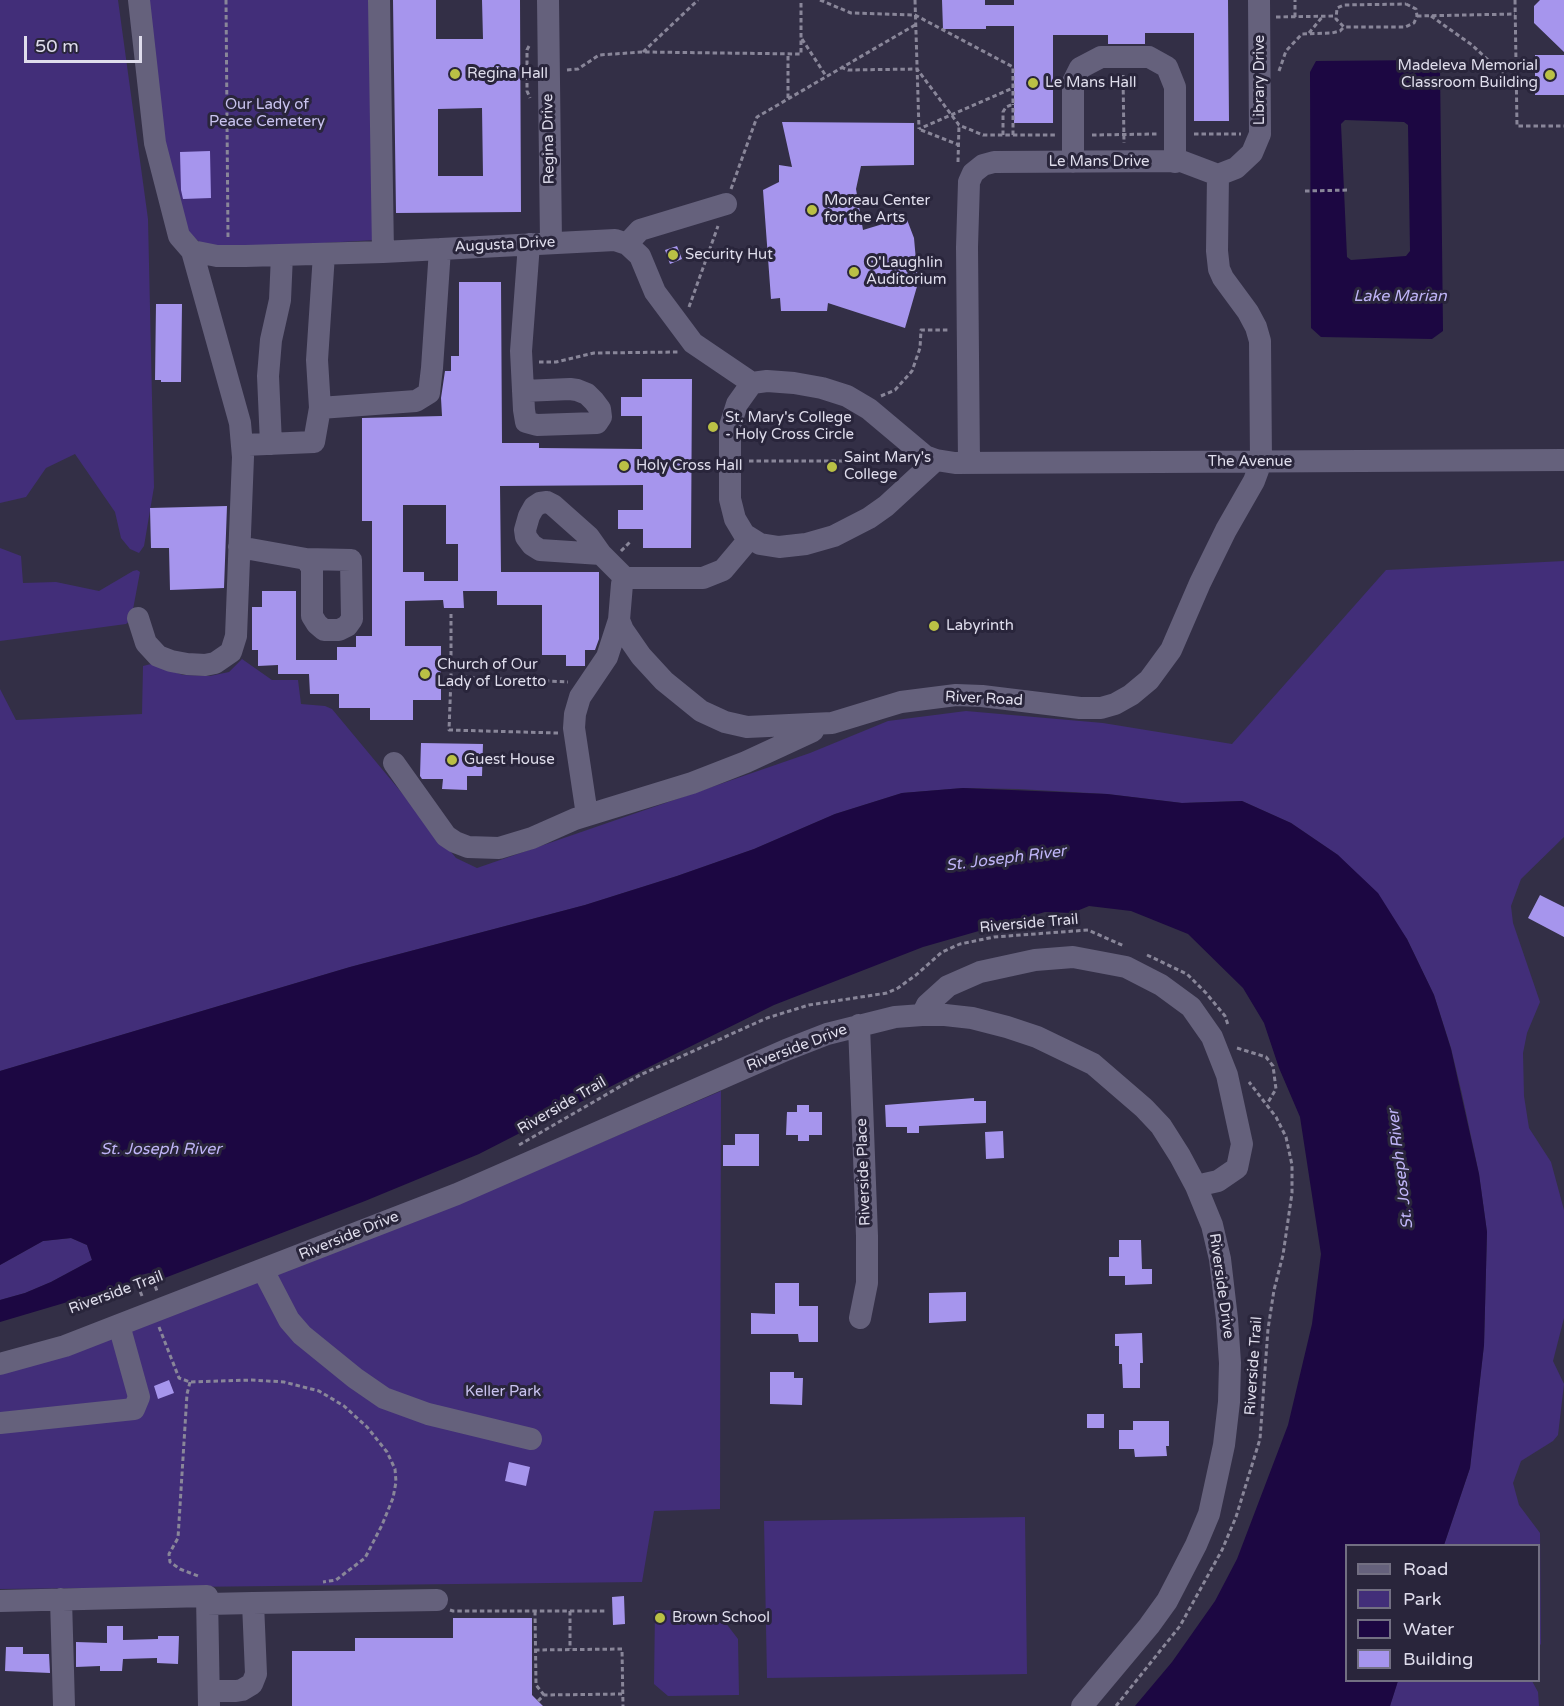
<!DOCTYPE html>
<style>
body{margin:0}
#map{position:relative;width:1564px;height:1706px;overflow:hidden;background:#332f46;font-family:"Varela Round",sans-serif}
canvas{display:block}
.legend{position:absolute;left:1345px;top:1544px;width:195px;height:138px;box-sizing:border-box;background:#29253b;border:2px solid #726f82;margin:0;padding:8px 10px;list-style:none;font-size:18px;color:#dfddec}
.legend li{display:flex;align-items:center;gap:12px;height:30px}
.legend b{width:30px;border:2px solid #726f82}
.scale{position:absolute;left:24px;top:36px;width:118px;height:27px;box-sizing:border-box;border:3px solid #dfddec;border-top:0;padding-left:8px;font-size:18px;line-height:21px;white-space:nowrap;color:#dfddec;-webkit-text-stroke:4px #29253b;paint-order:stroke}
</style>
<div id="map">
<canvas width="1564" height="1706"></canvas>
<ul class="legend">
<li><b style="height:8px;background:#65617c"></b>Road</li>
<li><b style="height:16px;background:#422e79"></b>Park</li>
<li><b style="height:16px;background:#1c0742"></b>Water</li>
<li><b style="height:16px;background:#a695ed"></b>Building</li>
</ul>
<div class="scale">50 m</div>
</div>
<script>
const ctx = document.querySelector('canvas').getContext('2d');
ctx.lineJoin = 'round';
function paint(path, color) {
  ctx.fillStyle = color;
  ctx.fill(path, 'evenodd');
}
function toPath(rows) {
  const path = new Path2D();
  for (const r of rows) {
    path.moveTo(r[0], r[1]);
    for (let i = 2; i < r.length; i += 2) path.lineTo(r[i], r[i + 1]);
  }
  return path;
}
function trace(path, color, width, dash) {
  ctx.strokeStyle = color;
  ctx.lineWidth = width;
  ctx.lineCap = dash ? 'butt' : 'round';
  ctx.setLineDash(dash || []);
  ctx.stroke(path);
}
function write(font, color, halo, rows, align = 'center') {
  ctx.font = font + ' "Varela Round",sans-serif';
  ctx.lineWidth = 6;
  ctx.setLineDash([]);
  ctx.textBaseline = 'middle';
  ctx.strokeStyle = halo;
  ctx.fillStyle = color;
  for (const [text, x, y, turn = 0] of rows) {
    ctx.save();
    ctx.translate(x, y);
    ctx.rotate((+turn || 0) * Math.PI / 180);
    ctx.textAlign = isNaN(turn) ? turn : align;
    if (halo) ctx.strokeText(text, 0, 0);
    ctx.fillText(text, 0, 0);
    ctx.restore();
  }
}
const green = toPath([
 [0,0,118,0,148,219,154,487,144,546,139,553,130,549,121,538,115,512,75,454,46,468,26,497,0,503],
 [145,0,372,0,376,240,236,248,201,243,184,230,160,123],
 [0,548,21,556,23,583,56,582,99,591,133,571,137,570,140,572,131,620,126,624,0,641],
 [1564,561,1564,837,1521,879,1511,906,1513,923,1540,1002,1527,1033,1523,1053,1524,1096,1529,1128,1551,1162,1564,1210,1564,1318,1553,1361,1564,1384,1558,1435,1553,1441,1521,1461,1513,1483,1519,1505,1540,1533,1541,1644,1539,1646,1538,1546,1444,1545,1470,1468,1484,1345,1487,1232,1479,1174,1462,1094,1451,1048,1434,995,1407,939,1338,855,1291,823,1242,801,1182,803,1107,794,1018,789,963,788,902,793,835,814,754,849,677,876,585,905,350,967,0,1071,0,689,16,720,142,714,143,666,151,664,183,675,210,676,229,672,242,659,272,680,298,680,301,704,325,706,332,709,456,858,477,868,810,753,888,721,966,711,1103,723,1232,744,1386,570],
 [721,1091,720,1509,654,1511,642,1582,0,1589,0,1372,488,1191],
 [71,1238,87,1245,92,1260,51,1282,25,1293,0,1300,0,1265,43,1241],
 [1025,1517,1027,1674,767,1678,764,1521],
 [655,1610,706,1611,725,1622,738,1639,739,1695,668,1696,654,1684],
 [1398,1680,1532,1681,1538,1692,1539,1706,1390,1706]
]);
const water = toPath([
 [1430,60,1440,68,1443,331,1432,339,1321,337,1311,328,1310,72,1316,61],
 [1345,120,1404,122,1408,125,1410,251,1406,256,1351,260,1347,257,1341,124],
 [963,788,1107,794,1182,803,1242,801,1291,823,1338,855,1378,893,1407,939,1434,995,1451,1049,1479,1174,1487,1232,1484,1345,1470,1468,1444,1545,1346,1546,1346,1680,1398,1681,1390,1706,1135,1706,1172,1662,1215,1601,1237,1559,1288,1425,1312,1324,1321,1254,1300,1117,1279,1068,1264,1023,1243,988,1188,934,1131,911,1089,906,1072,913,1045,912,923,947,774,1005,639,1072,479,1154,365,1201,162,1279,149,1273,141,1275,135,1282,0,1322,0,1300,25,1293,51,1282,92,1260,87,1245,71,1238,43,1241,0,1265,0,1071,350,967,585,905,677,876,754,849,835,814,902,793]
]);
const building = toPath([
 [393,0,436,0,436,39,483,39,482,0,520,0,521,212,396,213],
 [482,108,483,176,438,176,438,109],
 [942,0,985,0,985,5,1014,5,1014,0,1228,0,1229,121,1194,121,1194,33,1145,33,1145,44,1108,44,1108,35,1053,35,1053,123,1014,123,1014,26,986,26,986,29,943,29],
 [1540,0,1564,0,1564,52,1534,23,1534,6],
 [1535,55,1564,55,1564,95,1535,95],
 [782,122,914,123,914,165,861,166,856,189,863,230,906,217,914,238,918,283,905,328,828,303,827,311,781,311,780,298,771,299,763,190,779,182,779,165,792,167],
 [210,151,211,198,183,199,181,190,180,152],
 [677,246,682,259,670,264,665,250],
 [459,282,501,282,502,443,539,443,539,448,642,449,642,416,621,416,621,397,642,397,642,379,692,379,691,548,643,548,643,529,618,529,618,510,643,510,643,485,500,486,501,572,599,572,599,639,595,650,585,650,585,666,566,666,566,655,542,655,542,605,497,605,497,591,463,591,464,608,444,608,443,600,405,601,405,646,441,646,441,700,413,700,413,720,370,720,370,708,339,708,339,694,310,694,309,674,278,674,278,665,258,666,258,650,252,650,252,607,262,607,262,591,296,591,296,660,337,660,337,647,356,647,356,636,372,636,372,521,362,521,362,418,442,416,441,398,445,371,451,371,451,356,459,356],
 [403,505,446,505,446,544,458,544,458,581,424,581,424,572,403,572],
 [156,304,182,304,181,382,161,382,161,380,155,380],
 [227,506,224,588,170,590,169,548,151,548,150,508],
 [421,743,483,744,482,776,467,776,467,790,442,789,443,779,422,779,420,776],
 [1540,895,1564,907,1564,937,1528,918],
 [974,1098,974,1101,986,1101,986,1123,919,1126,919,1133,907,1133,907,1127,886,1127,885,1105],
 [797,1105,809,1105,809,1112,822,1112,822,1135,809,1135,809,1141,798,1141,798,1135,786,1135,787,1112,797,1112],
 [1003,1131,1004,1158,986,1159,985,1132],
 [735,1134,759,1134,759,1166,723,1166,723,1145,735,1145],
 [1119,1240,1141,1240,1142,1269,1152,1269,1152,1284,1125,1285,1125,1276,1109,1276,1109,1257,1119,1257],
 [775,1283,799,1283,799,1306,818,1306,818,1342,799,1342,798,1334,751,1334,751,1313,775,1314],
 [966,1292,966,1321,929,1323,929,1293],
 [1142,1333,1143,1363,1140,1363,1140,1388,1123,1388,1122,1364,1119,1364,1119,1346,1115,1346,1115,1334],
 [770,1372,794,1372,794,1378,803,1378,802,1405,770,1404],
 [169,1380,174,1393,158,1399,154,1386],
 [1087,1414,1104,1414,1104,1428,1087,1428],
 [1133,1421,1169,1421,1169,1446,1166,1446,1167,1456,1135,1457,1134,1449,1119,1449,1119,1430,1133,1430],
 [509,1462,530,1467,526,1486,505,1481],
 [624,1596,625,1624,613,1625,612,1597],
 [453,1618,532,1618,532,1695,543,1706,292,1706,292,1651,355,1651,355,1638,453,1638],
 [107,1626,123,1626,123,1640,158,1639,158,1636,179,1636,178,1664,157,1663,157,1658,123,1659,122,1671,100,1671,100,1666,76,1667,76,1642,107,1643],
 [6,1647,23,1647,23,1654,49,1654,50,1673,5,1671]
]);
const path = toPath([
 [226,0,228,238],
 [820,0,851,13,915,15,1013,67,1013,88,919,129],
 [915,0,919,129],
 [1515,0,1517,126,1564,126],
 [1406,4,1416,9,1417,16,1414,23,1405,27,1344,27,1336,19,1337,8,1344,5,1406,4],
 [1417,16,1515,14],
 [1431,16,1472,45,1516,86],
 [1276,17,1336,16],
 [1295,17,1295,0],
 [1309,33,1323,16],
 [802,39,826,76],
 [529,46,527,50,527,91,530,98],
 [643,52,698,0],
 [841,67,848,70,917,69,959,125,983,135,1055,135],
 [567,70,578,69,599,55,643,52,801,54,801,0],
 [1279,71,1286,51,1302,34,1332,33,1340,31,1344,27],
 [1123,75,1124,143],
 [788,98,788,54],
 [921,130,959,145],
 [1194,134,1241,134],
 [1003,135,1003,112,1006,107,1013,104,1013,88],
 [1013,135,1013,104],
 [1092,135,1157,134],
 [958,162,959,125],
 [731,189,757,117,915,25],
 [1305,191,1349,190],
 [689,307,718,226],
 [539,362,556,362,594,353,678,352],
 [881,396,895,390,912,371,920,348,921,330,949,330],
 [749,461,887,461],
 [621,551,631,541],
 [451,678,451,614],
 [558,733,449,730,451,678,466,677,568,682],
 [1147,955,1187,974,1206,993,1225,1016,1228,1025],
 [1237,1048,1266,1057,1273,1066,1276,1089,1267,1104],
 [519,1145,640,1075,767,1018,809,1005,887,993,898,988,916,975,942,952,960,944,994,937,1088,930,1124,946],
 [142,1296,138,1286,142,1279,146,1277,153,1280,157,1291],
 [159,1327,179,1378,190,1382,252,1380,284,1382,319,1391,344,1406,367,1427,387,1452,395,1469,396,1482,393,1498,382,1525,365,1558,336,1580,323,1582],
 [190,1382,187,1394,178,1538,169,1554,170,1562,180,1569,198,1576],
 [450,1610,453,1611,607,1611],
 [535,1611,536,1685,544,1695],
 [570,1611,570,1649],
 [535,1650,622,1649,623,1706],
 [538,1701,544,1695,622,1694],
 [1116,1706,1180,1626,1222,1550,1236,1517,1260,1439,1268,1329,1274,1290,1283,1255,1292,1193,1292,1165,1286,1137,1276,1117,1249,1082]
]);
const minor = toPath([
 [379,0,383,252],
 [548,0,551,242],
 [1073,162,1073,82,1080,68,1101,57,1149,57,1167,67,1175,87,1175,162],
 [1218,175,1236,168,1252,153,1260,134,1259,0],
 [627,244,640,230,726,204],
 [192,251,217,256,245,256,383,252,615,240,627,244,640,256,655,292,693,343,752,383],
 [523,391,570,389,577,390,587,394,594,401,600,409,601,417,597,423,537,425,526,422,524,410,521,351,529,244],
 [320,408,317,360,324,254],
 [271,444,268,376,271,340,280,300,282,255],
 [243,445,314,442,320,408,416,401,429,393,432,368,440,249],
 [936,460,886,506,869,518,834,536,806,544,779,547,760,544,744,534,735,519,730,499,730,426,737,404,752,383,767,381,794,383,822,388,847,396,869,409,925,456,936,460,955,463,1564,460],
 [547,502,553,505,589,537,601,554,540,550,532,545,526,537,525,530,529,516,534,507,540,503,547,502],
 [239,547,306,559],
 [601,554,625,578,703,578,723,570,750,538],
 [306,559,351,560,352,619,347,626,339,630,324,630,317,624,312,616,312,568,306,559],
 [625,578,622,584,619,620,623,630,641,656,664,681,701,711,725,722,747,727,832,723,901,702,956,695,982,696,1080,708,1101,708,1115,704,1131,695,1149,680,1171,650,1200,583,1226,530,1254,481,1261,462,1260,341,1256,327,1248,312,1223,278,1219,269,1217,251,1218,175,1181,161,994,162,983,165,973,173,969,182,967,247,969,463],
 [138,618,146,643,158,656,171,661,187,664,205,665,215,663,231,652,236,636,243,457,240,423,192,251,179,236,155,143,139,0],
 [394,763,446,836,455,842,468,847,499,848,532,838,575,819,692,783,746,762,813,731],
 [587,815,574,728,575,714,580,697,607,657,619,620],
 [922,1015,927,1005,948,986,980,972,1035,960,1073,957,1126,967,1161,985,1191,1007,1212,1037,1227,1075,1242,1144,1237,1168,1218,1181,1196,1186],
 [859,1025,867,1236,867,1283,860,1318],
 [263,1270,289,1320,302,1335,355,1378,384,1398,428,1414,531,1439],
 [0,1364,65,1346,119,1325,457,1194,786,1050,827,1034,895,1017,922,1015,945,1015,972,1018,1007,1027,1037,1037,1093,1064,1144,1108,1161,1126,1180,1156,1196,1186,1212,1225,1220,1259,1227,1319,1230,1363,1229,1402,1224,1445,1209,1514,1196,1545,1167,1601,1149,1626,1082,1706],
 [0,1423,134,1409,139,1397,119,1325],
 [61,1599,64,1706],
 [0,1601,207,1596,209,1706],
 [253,1603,437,1600],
 [207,1604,253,1603,256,1674,252,1684,242,1690,236,1691,209,1691]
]);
const markers = [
 [455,74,6,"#bac045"],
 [1550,75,6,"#bac045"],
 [1033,83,6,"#bac045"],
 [812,210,6,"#bac045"],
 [673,255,6,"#bac045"],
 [854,272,6,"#bac045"],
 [713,427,6,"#bac045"],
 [624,466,6,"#bac045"],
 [832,467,6,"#bac045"],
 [934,626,6,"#bac045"],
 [425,674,6,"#bac045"],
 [452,760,6,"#bac045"],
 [660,1618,6,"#bac045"]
];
const poiNames = [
 ["Madeleva Memorial",1538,66,"right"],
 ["Classroom Building",1538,83,"right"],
 ["Regina Hall",467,74],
 ["Le Mans Hall",1045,83],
 ["Moreau Center",824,201],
 ["for the Arts",824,218],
 ["Security Hut",685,255],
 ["O'Laughlin",866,263],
 ["Auditorium",866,280],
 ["St. Mary's College",725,418],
 ["- Holy Cross Circle",725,435],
 ["Saint Mary's",844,458],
 ["College",844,475],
 ["Holy Cross Hall",636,466],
 ["Labyrinth",946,626],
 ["Church of Our",437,665],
 ["Lady of Loretto",437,682],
 ["Guest House",464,760],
 ["Brown School",672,1618]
];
const streetNames = [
 ["Library Drive",1260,80,-90],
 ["Regina Drive",549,139,-91],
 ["Le Mans Drive",1099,162],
 ["Augusta Drive",505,245,-3],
 ["The Avenue",1250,462],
 ["River Road",984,699,3],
 ["Riverside Trail",1029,924,-5],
 ["Riverside Drive",797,1048,-21],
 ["Riverside Trail",562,1106,-30],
 ["Riverside Place",864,1172,-92],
 ["Riverside Drive",349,1236,-22],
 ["Riverside Drive",1221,1286,82],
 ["Riverside Trail",116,1293,-20],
 ["Riverside Trail",1254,1366,-86]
];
const parkNames = [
 ["Our Lady of",267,105],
 ["Peace Cemetery",267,122],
 ["Keller Park",503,1392]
];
const waterNames = [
 ["Lake Marian",1400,297],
 ["St. Joseph River",1006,859,-7],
 ["St. Joseph River",161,1150],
 ["St. Joseph River",1401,1169,-97]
];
paint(green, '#422e79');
paint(water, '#1c0742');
paint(building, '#a695ed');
trace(path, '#898699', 3, [4.5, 3]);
trace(minor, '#65617c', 22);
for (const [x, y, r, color] of markers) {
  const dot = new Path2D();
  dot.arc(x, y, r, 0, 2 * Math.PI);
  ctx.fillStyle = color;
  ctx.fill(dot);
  trace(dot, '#29253b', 2);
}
write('15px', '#dfddec', '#29253b', poiNames, 'left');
write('15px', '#dfddec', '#29253b', streetNames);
write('15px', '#c9c3ef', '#29253b', parkNames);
write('italic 16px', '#bfb4f7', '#29253b', waterNames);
</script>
